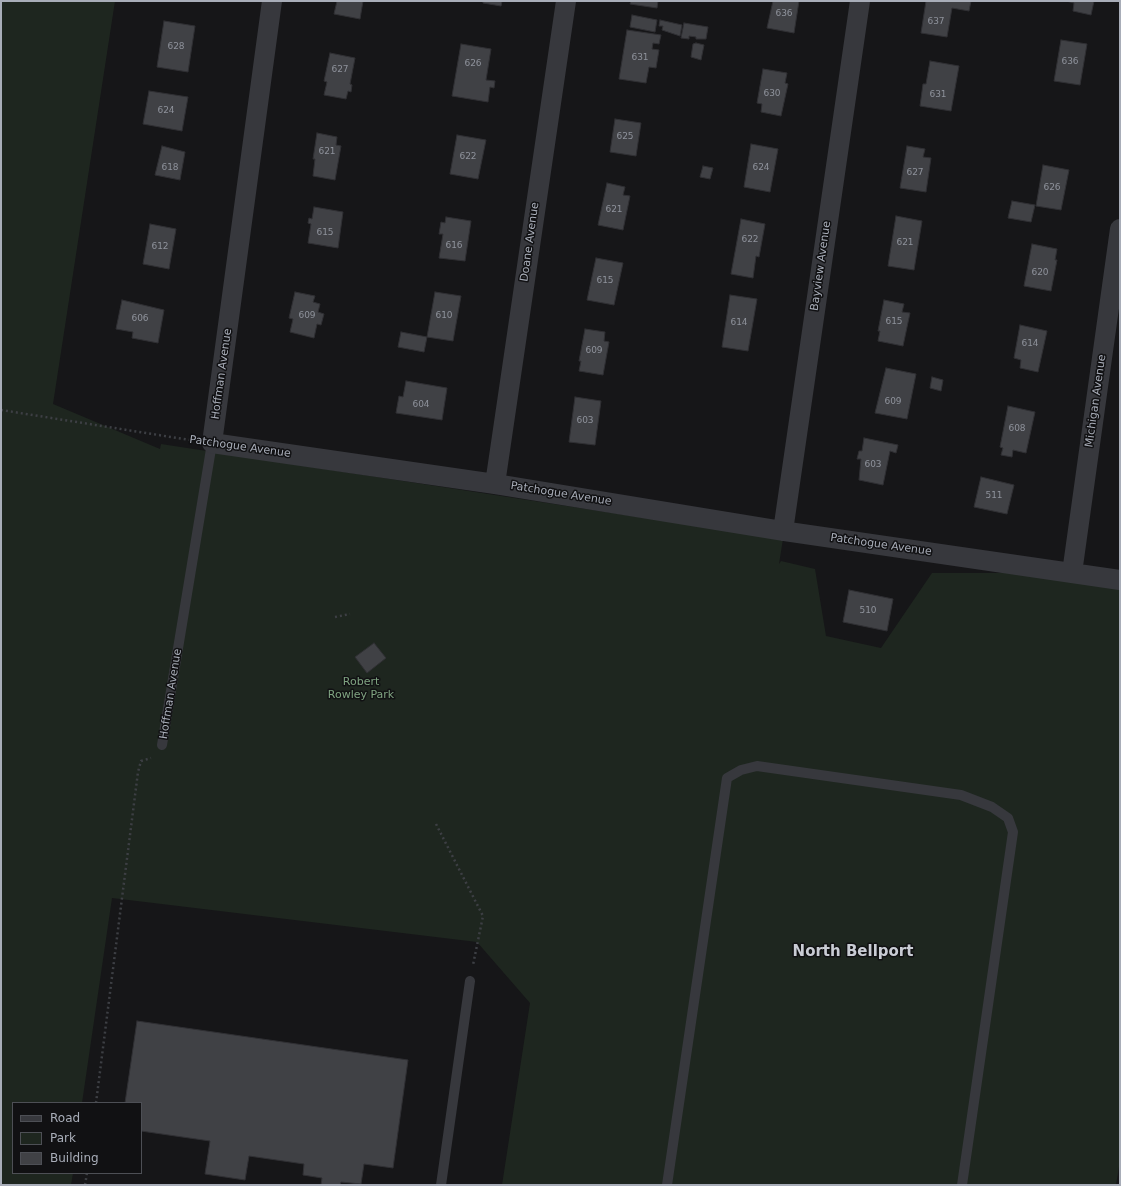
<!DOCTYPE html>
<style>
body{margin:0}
#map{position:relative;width:1121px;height:1186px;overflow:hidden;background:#161618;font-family:"DejaVu Sans",sans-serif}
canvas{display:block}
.frame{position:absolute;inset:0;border:2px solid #a8adb8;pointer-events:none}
.legend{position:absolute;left:12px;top:1102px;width:130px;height:72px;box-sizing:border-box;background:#111113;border:1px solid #4d4f55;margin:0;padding:5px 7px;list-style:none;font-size:12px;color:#a8adb8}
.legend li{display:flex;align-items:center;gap:8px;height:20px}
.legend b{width:20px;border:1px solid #4d4f55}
</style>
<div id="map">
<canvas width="1121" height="1186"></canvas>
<div class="frame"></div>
<ul class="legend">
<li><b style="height:5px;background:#37383d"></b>Road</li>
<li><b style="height:11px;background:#1e261f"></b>Park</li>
<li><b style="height:11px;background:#404145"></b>Building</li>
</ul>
</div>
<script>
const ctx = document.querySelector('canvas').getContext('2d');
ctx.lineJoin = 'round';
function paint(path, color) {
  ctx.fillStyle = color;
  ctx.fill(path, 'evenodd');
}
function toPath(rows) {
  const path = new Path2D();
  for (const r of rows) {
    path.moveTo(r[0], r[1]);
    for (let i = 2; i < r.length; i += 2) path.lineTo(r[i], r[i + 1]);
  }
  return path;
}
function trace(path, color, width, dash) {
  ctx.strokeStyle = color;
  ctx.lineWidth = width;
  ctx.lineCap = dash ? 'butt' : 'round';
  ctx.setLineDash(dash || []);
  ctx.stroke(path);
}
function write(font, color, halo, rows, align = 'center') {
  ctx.font = font + ' "DejaVu Sans",sans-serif';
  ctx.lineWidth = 3;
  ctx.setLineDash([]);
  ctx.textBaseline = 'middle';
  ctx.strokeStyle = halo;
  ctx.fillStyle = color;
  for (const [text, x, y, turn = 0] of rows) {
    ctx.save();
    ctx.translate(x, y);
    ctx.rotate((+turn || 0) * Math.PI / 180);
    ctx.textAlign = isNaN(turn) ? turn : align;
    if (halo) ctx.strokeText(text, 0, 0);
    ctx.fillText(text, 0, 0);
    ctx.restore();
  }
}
const green = toPath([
 [1,1,115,1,53,404,160,449,161,444,783,539,779,564,781,561,815,569,826,636,881,648,932,573,1120,573,1120,1161,1116,1185,502,1185,530,1003,477,942,112,898,82,1103,13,1103,13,1173,73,1173,71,1185,1,1185]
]);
const building = toPath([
 [335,1,363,1,360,19,334,14,337,1,335,1],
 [483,1,502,1,501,6,483,3,483,1],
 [631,1,658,1,657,8,630,4,631,1],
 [773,1,799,1,794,33,767,28,773,1],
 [926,1,971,1,969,11,952,8,947,37,921,33,926,1],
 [1066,1,1094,1,1091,15,1073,11,1074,3,1066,1],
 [632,15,657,20,655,32,630,27,632,15],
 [660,20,682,25,680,36,662,30,663,26,659,26,660,20],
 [164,21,195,26,188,72,157,67,164,21],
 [684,23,708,27,706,39,696,39,696,37,689,36,689,39,681,38,684,23],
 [627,30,661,35,659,44,653,43,652,49,659,50,656,68,649,67,646,83,619,79,627,30],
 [1061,40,1087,44,1080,85,1054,81,1061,40],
 [696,43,704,45,701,60,691,57,693,44,696,43],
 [461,44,491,49,486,80,495,81,494,88,490,87,488,102,452,96,461,44],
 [330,53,355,58,350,84,352,85,351,92,348,91,346,99,324,95,327,82,324,81,330,53],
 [930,61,959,66,951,111,920,106,923,84,926,84,930,61],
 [763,69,787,73,785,83,788,84,781,116,761,112,762,104,757,103,763,69],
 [149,91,188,97,182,131,143,124,149,91],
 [615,119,641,123,636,156,610,152,615,119],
 [317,133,337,137,336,145,341,146,335,180,313,176,315,159,313,159,317,133],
 [457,135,486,140,478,179,450,174,457,135],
 [751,144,778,149,770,192,744,187,751,144],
 [162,146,185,152,180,180,155,175,162,146],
 [907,146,925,149,923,157,931,158,926,192,900,188,907,146],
 [1043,165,1069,170,1061,210,1036,206,1043,165],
 [703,166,713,168,710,179,700,177,703,166],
 [607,183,625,187,623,195,630,196,623,230,598,225,607,183],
 [1012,201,1035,205,1031,222,1008,218,1012,201],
 [314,207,343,212,338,248,308,243,311,224,308,223,309,218,312,219,314,207],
 [896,216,922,221,914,270,888,266,896,216],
 [446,217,471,221,465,261,439,258,443,234,439,234,441,222,445,223,446,217],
 [741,219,765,224,759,257,756,256,753,278,731,274,741,219],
 [150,224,176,229,169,269,143,264,150,224],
 [1032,244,1057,249,1055,260,1057,260,1051,291,1024,286,1032,244],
 [596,258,623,263,614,305,587,300,596,258],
 [295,292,315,296,313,302,320,304,318,312,324,314,321,325,317,324,314,338,290,332,293,319,289,318,295,292],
 [435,292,461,296,453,341,427,337,435,292],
 [730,295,757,299,748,351,722,347,730,295],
 [122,300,164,310,158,343,132,338,133,332,116,329,122,300],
 [884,300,904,304,902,312,910,313,903,346,878,341,880,331,878,331,884,300],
 [1020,325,1047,331,1038,372,1020,368,1021,360,1014,358,1020,325],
 [585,329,605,332,604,341,609,342,603,375,579,371,581,361,579,361,585,329],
 [401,332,427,337,424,352,398,347,401,332],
 [886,368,916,374,907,419,875,413,886,368],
 [932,377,943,380,941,391,930,388,932,377],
 [406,381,447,388,442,420,396,413,399,396,403,397,406,381],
 [575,397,601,401,595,445,569,442,575,397],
 [1008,406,1035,412,1026,453,1013,450,1012,457,1001,455,1003,448,1000,447,1008,406],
 [864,438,898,445,896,453,890,451,883,485,859,480,861,459,857,459,859,451,862,451,864,438],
 [981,477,1014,485,1007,514,974,507,981,477],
 [849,590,893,599,887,631,843,622,849,590],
 [374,643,386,658,367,673,355,657,374,643],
 [137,1021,408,1060,393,1168,364,1164,361,1184,341,1182,340,1185,321,1185,322,1178,303,1175,304,1164,249,1156,245,1180,205,1174,210,1141,141,1131,141,1103,125,1103,137,1021]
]);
const path = toPath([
 [1,410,190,440],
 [335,617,350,614],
 [436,824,483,916,473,965],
 [96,1103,138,772,141,761,151,758],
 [85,1185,87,1173]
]);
const service = toPath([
 [162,745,212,443],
 [441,1185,470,981],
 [667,1185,727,778,741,770,757,766,961,795,992,807,1008,818,1013,832,962,1185]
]);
const minor = toPath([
 [272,1,212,443,495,484,783,531,1120,580],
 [495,484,566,1],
 [783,531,860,1],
 [1072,573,1120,229]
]);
const numberNames = [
 ["636",784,14],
 ["637",936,22],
 ["628",176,47],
 ["631",640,58],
 ["636",1070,62],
 ["626",473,64],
 ["627",340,70],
 ["630",772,94],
 ["631",938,95],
 ["624",166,111],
 ["625",625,137],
 ["621",327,152],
 ["622",468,157],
 ["618",170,168],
 ["624",761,168],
 ["627",915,173],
 ["626",1052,188],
 ["621",614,210],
 ["615",325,233],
 ["622",750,240],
 ["621",905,243],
 ["616",454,246],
 ["612",160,247],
 ["620",1040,273],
 ["615",605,281],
 ["609",307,316],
 ["610",444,316],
 ["606",140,319],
 ["615",894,322],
 ["614",739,323],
 ["614",1030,344],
 ["609",594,351],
 ["609",893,402],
 ["604",421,405],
 ["603",585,421],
 ["608",1017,429],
 ["603",873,465],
 ["511",994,496],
 ["510",868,611]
];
const streetNames = [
 ["Doane Avenue",530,242,-82],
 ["Bayview Avenue",821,266,-82],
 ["Hoffman Avenue",222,374,-82],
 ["Michigan Avenue",1096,401,-82],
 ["Patchogue Avenue",240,447,8],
 ["Patchogue Avenue",561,494,9],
 ["Patchogue Avenue",881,545,8],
 ["Hoffman Avenue",171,694,-81]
];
const parkNames = [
 ["Robert",361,682],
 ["Rowley Park",361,695]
];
const districtNames = [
 ["North Bellport",853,952]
];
paint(green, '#1e261f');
paint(building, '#404145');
trace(building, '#303034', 1);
trace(path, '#3d3f44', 2.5, [2, 3]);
trace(service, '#37383d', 10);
trace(minor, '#37383d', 20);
write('9px', '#8e929b', null, numberNames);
write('11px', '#a8adb8', '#111113', streetNames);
write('11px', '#7fa381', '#111113', parkNames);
write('bold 15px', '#c9ccd4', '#111113', districtNames);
</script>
